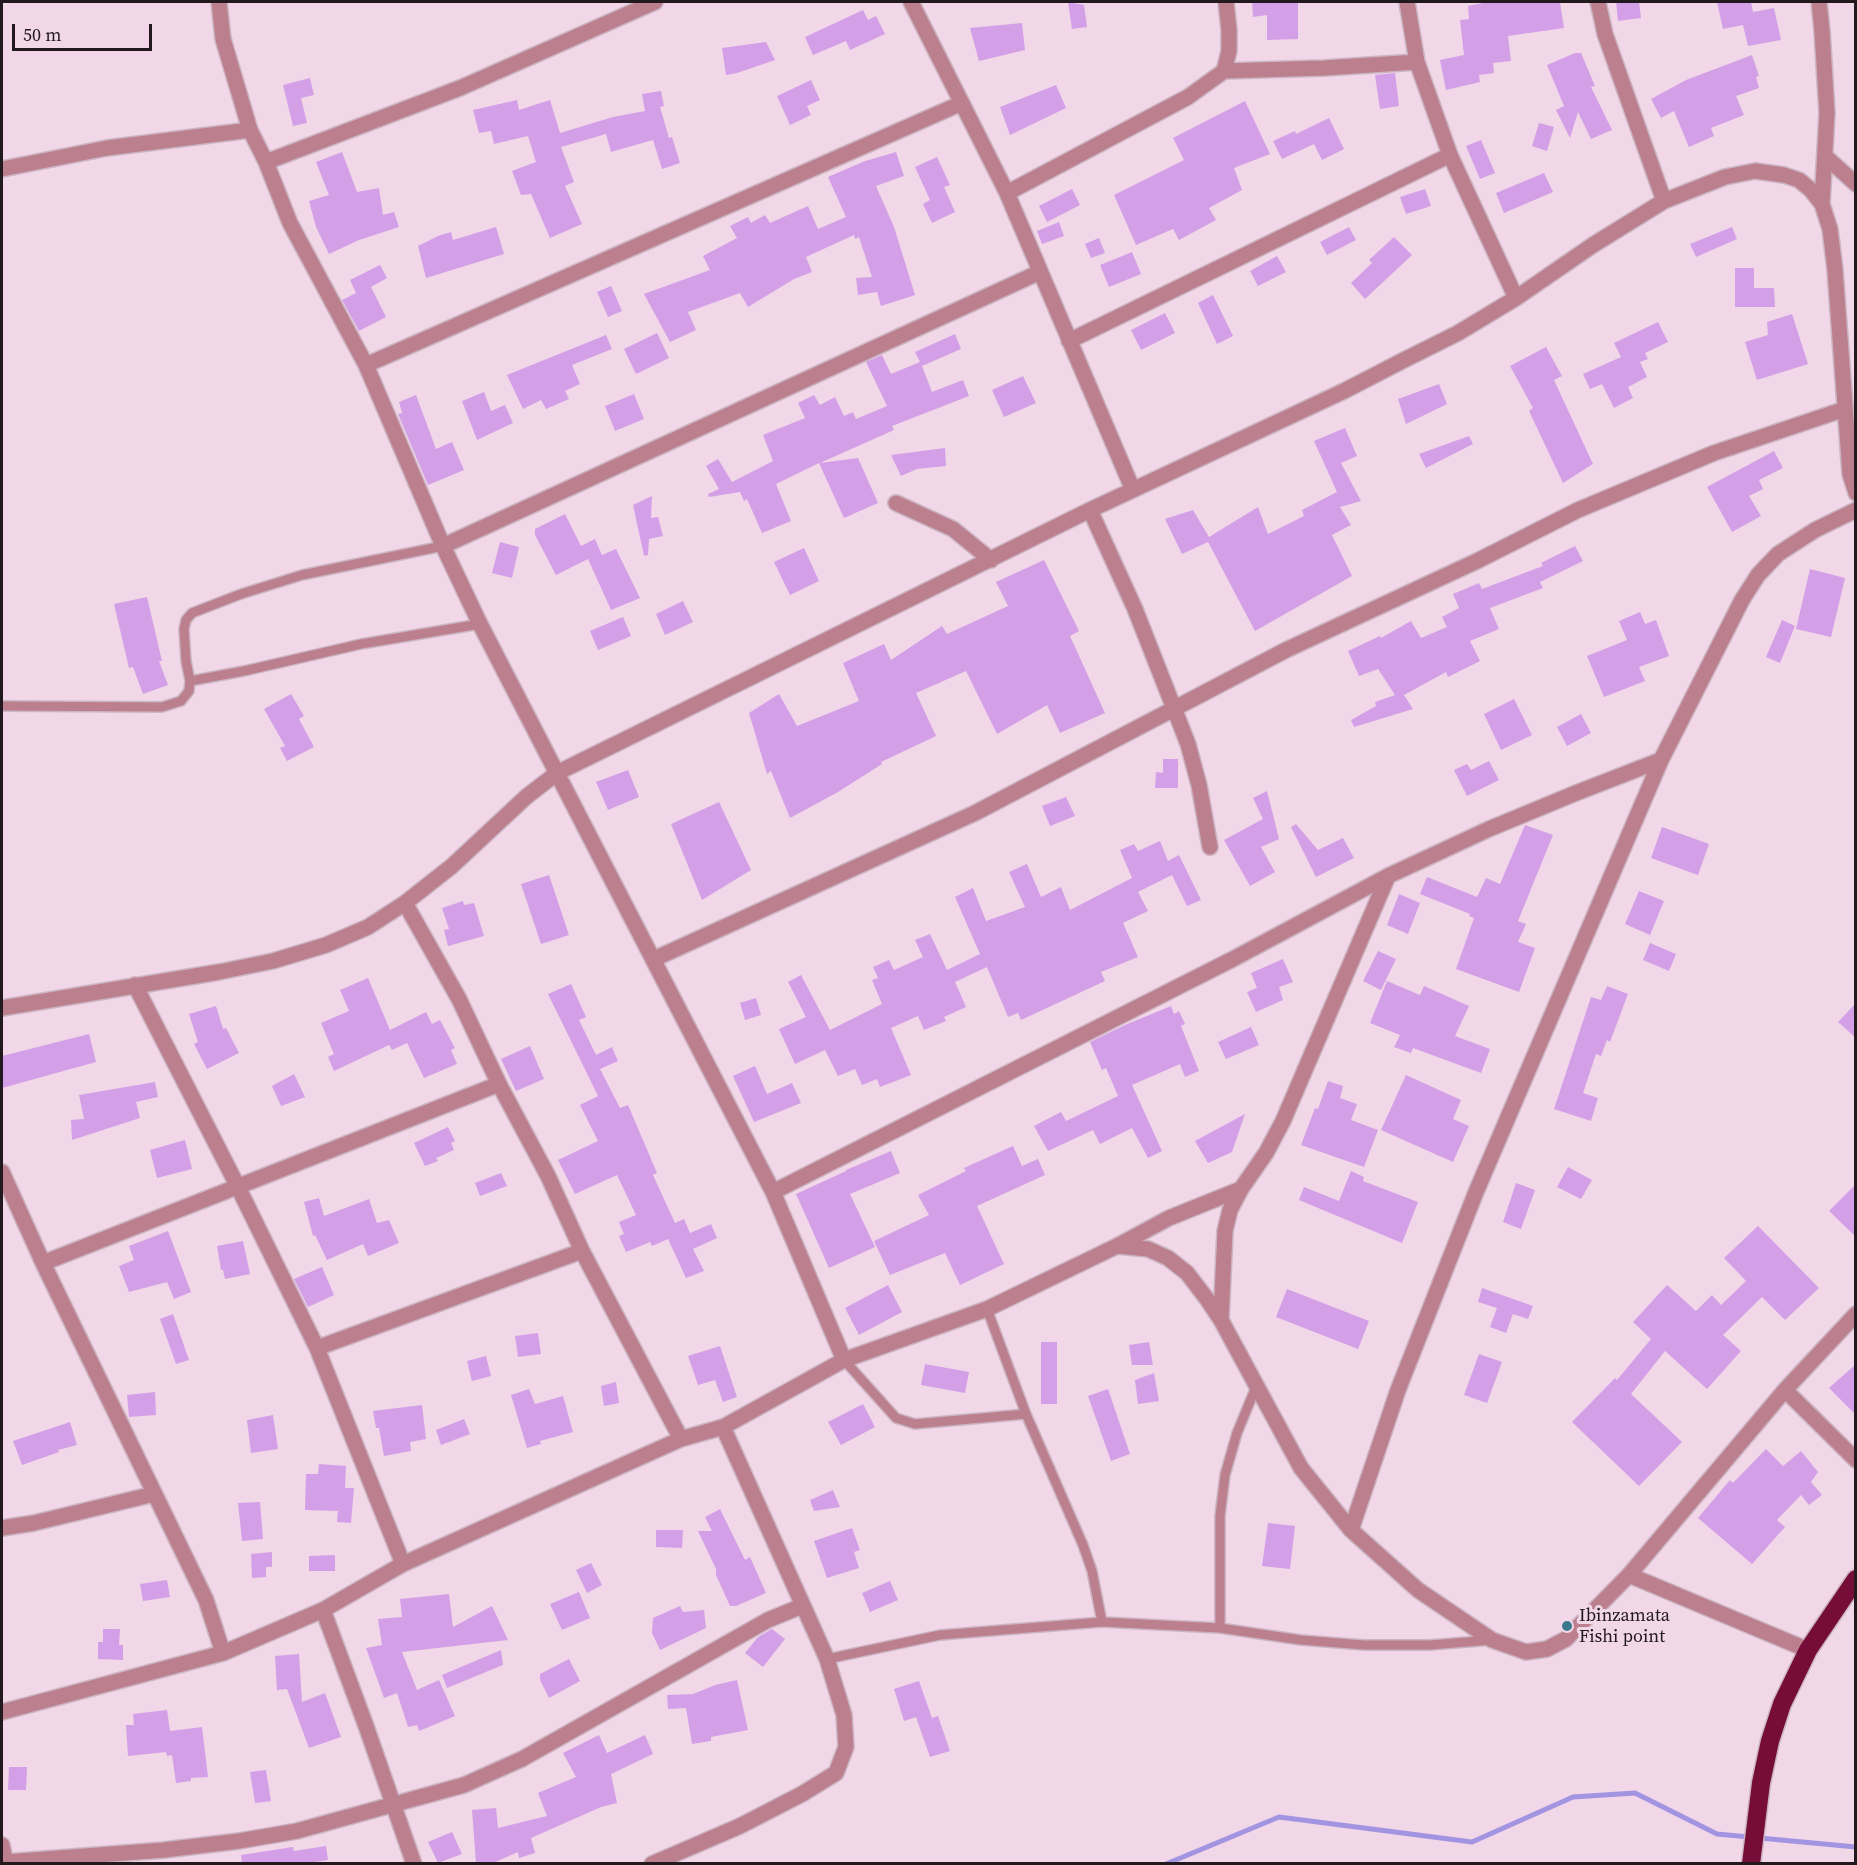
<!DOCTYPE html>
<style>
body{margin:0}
#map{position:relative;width:1857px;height:1865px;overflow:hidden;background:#f1d7e7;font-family:"Source Serif 4",serif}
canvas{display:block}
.frame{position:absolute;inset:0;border:3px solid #22191f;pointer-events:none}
.scale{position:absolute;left:12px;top:24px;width:140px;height:27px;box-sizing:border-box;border:3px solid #22191f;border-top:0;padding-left:8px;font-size:18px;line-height:21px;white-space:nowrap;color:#22191f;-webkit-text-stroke:4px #f1d7e7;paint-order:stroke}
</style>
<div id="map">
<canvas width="1857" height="1865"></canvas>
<div class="frame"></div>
<div class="scale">50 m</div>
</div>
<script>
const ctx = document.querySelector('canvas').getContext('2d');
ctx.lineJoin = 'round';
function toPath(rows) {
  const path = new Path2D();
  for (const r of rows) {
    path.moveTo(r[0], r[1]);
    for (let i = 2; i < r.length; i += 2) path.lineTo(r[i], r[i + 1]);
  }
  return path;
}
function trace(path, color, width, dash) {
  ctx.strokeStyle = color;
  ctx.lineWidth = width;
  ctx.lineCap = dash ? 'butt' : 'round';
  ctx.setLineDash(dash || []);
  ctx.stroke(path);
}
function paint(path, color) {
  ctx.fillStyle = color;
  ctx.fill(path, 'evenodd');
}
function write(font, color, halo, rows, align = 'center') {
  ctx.font = font + ' "Source Serif 4",serif';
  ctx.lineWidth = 6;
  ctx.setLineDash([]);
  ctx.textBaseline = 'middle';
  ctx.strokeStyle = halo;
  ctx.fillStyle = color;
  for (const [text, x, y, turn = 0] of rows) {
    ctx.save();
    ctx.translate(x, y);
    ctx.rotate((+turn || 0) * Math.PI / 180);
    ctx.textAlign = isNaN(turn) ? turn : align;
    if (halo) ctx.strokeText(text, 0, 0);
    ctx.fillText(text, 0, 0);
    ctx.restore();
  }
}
const stream = toPath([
 [1166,1864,1279,1817,1472,1842,1573,1797,1635,1793,1717,1834,1856,1847]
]);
const building = toPath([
 [1068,2,1084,5,1087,27,1072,29],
 [1252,2,1298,2,1298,39,1267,40,1267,15,1253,17],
 [1488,2,1560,2,1564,28,1508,36,1511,61,1493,63,1494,73,1479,75,1480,82,1446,90,1440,60,1464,55,1460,20,1469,19,1468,6],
 [1616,2,1639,2,1641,18,1618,21],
 [1717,2,1751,2,1753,12,1774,8,1781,40,1748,46,1743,25,1723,29],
 [863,10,868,20,876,16,885,34,850,50,846,41,813,55,805,37],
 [1022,23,1025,50,979,61,970,28],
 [766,42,775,60,737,73,726,75,722,48],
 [1575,53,1581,53,1595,86,1591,87,1612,130,1591,139,1578,112,1570,138,1556,110,1564,106,1547,65],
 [1752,55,1759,76,1756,77,1759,88,1736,96,1744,115,1711,128,1714,136,1689,147,1674,111,1661,118,1651,99,1686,80],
 [1395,73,1399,106,1380,109,1375,75],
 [310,78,314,95,301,98,307,123,293,126,283,85],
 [811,80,820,100,807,106,811,115,790,125,777,96],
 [1056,85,1066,108,1010,135,1000,107],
 [661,91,664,106,660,107,669,138,672,137,680,163,662,169,653,140,611,152,606,134,561,147,574,182,565,186,582,224,550,238,531,194,521,195,512,171,536,162,528,136,494,144,491,131,479,133,473,110,517,100,519,110,550,100,560,133,613,117,645,111,642,94],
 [1245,101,1270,154,1234,168,1242,190,1209,208,1216,220,1179,240,1173,229,1136,245,1114,195,1184,160,1173,138],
 [1329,118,1344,149,1322,160,1314,144,1282,159,1273,141,1295,131,1296,134],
 [1539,123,1554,127,1547,151,1532,146],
 [1481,140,1495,173,1480,179,1466,146],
 [342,152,357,192,379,188,383,215,394,212,399,227,359,240,329,254,316,227,309,201,329,195,316,162],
 [896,152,904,176,876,186,894,227,915,295,881,306,877,292,858,295,856,278,872,277,859,237,855,239,854,235,806,257,812,272,794,279,748,307,740,293,688,312,696,330,670,342,644,294,710,270,703,256,737,238,730,226,748,217,751,223,765,215,770,223,808,206,818,229,846,217,828,177,865,161],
 [937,157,950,185,944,187,955,212,932,223,923,204,930,200,915,167],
 [1544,173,1553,192,1504,213,1496,193],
 [1072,189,1080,205,1047,222,1039,206],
 [1425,189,1431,206,1406,214,1400,197],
 [1059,222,1064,236,1042,244,1037,231],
 [496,227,504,254,426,278,418,246,438,236,451,232,453,240],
 [1349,227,1356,240,1327,255,1320,242],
 [1732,227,1737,239,1696,257,1690,244],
 [1394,237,1412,255,1365,299,1351,283,1372,263,1369,260],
 [1099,238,1105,253,1091,258,1085,244],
 [1132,252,1141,274,1109,287,1100,265],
 [1277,256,1286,272,1258,286,1250,271],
 [380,265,387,278,371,287,386,317,359,331,342,300,356,293,350,280],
 [1735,268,1754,268,1754,288,1774,288,1775,307,1735,307],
 [611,286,622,311,608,317,597,292],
 [1213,295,1233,336,1217,344,1198,303],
 [1165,313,1175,333,1141,350,1131,330],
 [1792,314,1808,364,1757,380,1745,342,1768,335,1767,322],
 [1658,322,1668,342,1645,353,1648,359,1640,362,1647,377,1628,387,1633,398,1614,408,1602,384,1590,389,1583,374,1621,357,1614,343],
 [657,333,669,358,636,374,624,349],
 [955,334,961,349,922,366,932,392,963,380,969,396,892,426,894,430,820,463,858,458,878,503,844,518,819,463,776,484,791,521,762,533,747,499,744,501,740,492,709,497,708,494,719,489,706,466,718,459,732,482,773,461,763,435,805,418,798,403,814,395,820,405,835,397,844,416,853,412,856,419,887,406,866,362,882,355,891,374,920,362,915,352],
 [606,335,612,349,572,365,580,384,565,391,569,399,546,409,541,400,523,409,507,375],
 [1546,347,1562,376,1554,380,1593,464,1563,483,1529,411,1533,408,1510,366],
 [1023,376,1036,403,1004,417,992,390],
 [1439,384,1447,404,1406,424,1398,399],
 [484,392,491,411,505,405,513,423,477,440,462,401],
 [634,394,644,419,615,431,605,406],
 [416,395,436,449,452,442,464,470,428,485,398,414,402,413,399,402],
 [1345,428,1357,456,1341,463,1361,501,1340,507,1351,525,1332,535,1352,576,1255,631,1208,542,1182,554,1165,519,1193,510,1209,537,1258,507,1268,534,1304,516,1302,510,1337,492,1314,441],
 [1469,436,1473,444,1426,468,1419,454],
 [945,448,946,466,917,469,901,476,891,455],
 [1774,451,1783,468,1759,480,1763,489,1749,496,1761,516,1732,532,1707,487],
 [652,496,651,518,658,517,663,536,649,539,648,555,644,556,633,505],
 [565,514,581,546,595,539,602,555,616,549,640,598,611,610,588,559,556,575,535,535,535,529],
 [500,542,519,547,512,578,492,573],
 [1575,546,1583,561,1540,582,1543,588,1490,608,1499,629,1470,641,1480,661,1448,677,1446,672,1404,695,1413,709,1354,727,1351,720,1376,706,1375,702,1395,695,1378,669,1359,676,1348,651,1380,636,1381,638,1411,621,1421,638,1447,627,1442,617,1459,608,1453,594,1479,583,1482,589,1543,566,1541,563],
 [804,548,819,581,790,595,774,562],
 [1044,560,1079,631,1070,636,1105,713,1060,733,1047,705,997,734,966,671,916,693,936,736,881,762,882,764,838,792,790,818,771,771,767,774,749,713,779,694,797,726,859,701,843,663,884,644,891,660,942,626,947,634,1008,606,996,582],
 [1810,569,1845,578,1831,637,1796,629],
 [147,597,162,661,159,661,168,685,143,694,133,667,129,668,114,604],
 [683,601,693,622,665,635,656,614],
 [1640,612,1645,624,1656,620,1669,656,1639,667,1645,681,1604,697,1587,656,1627,640,1619,621],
 [623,617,631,636,598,650,590,631],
 [1782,620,1795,626,1780,663,1766,657],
 [291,694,304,716,299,719,314,747,287,761,280,748,285,746,264,709],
 [1514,699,1532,735,1501,750,1484,714],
 [1581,714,1591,733,1567,746,1557,727],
 [1163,759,1178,759,1178,788,1155,788,1156,772,1163,773],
 [1489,761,1499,780,1467,796,1454,770,1467,764,1471,770],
 [628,770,639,797,608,810,596,782],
 [1267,791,1279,839,1261,847,1275,872,1250,886,1224,840,1263,819,1253,798],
 [1066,797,1075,816,1050,826,1042,806],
 [719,802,751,870,702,900,671,824],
 [1296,824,1318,850,1343,838,1354,858,1316,877,1291,827],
 [1525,825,1553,835,1518,921,1526,924,1518,942,1535,948,1519,992,1456,969,1474,918,1469,916,1470,914,1420,894,1427,877,1477,897,1486,878,1500,884],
 [1662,827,1709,844,1698,875,1651,858],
 [1160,841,1168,861,1179,855,1201,900,1187,906,1172,875,1138,892,1148,911,1123,923,1138,957,1101,972,1105,981,1021,1020,1018,1013,1008,1017,987,967,955,982,966,1007,944,1017,946,1021,924,1030,918,1016,891,1028,911,1075,880,1087,877,1079,862,1085,855,1069,838,1076,825,1050,795,1064,779,1029,806,1017,788,982,801,975,830,1030,882,1004,872,980,878,978,873,967,889,960,894,970,923,957,915,940,930,934,947,970,980,954,955,897,973,888,986,921,1025,907,1009,872,1027,864,1041,897,1061,887,1070,910,1132,878,1120,850,1134,844,1138,851],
 [549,875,569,935,541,944,521,884],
 [1639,891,1664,901,1650,935,1625,924],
 [1399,894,1420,903,1408,934,1387,925],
 [463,901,464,905,474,903,484,936,448,946,444,930,449,929,442,908],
 [1650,943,1676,954,1669,971,1643,960],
 [1378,951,1396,959,1381,990,1363,981],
 [1283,959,1293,982,1279,987,1283,1000,1256,1012,1247,992,1257,988,1251,973],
 [368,978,390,1030,426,1012,432,1024,440,1020,455,1048,451,1050,457,1064,424,1078,407,1043,392,1050,389,1045,334,1071,328,1057,334,1054,321,1023,349,1011,340,990],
 [1387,981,1420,995,1424,986,1469,1006,1455,1036,1490,1049,1481,1073,1413,1048,1411,1053,1394,1047,1400,1035,1370,1023],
 [571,984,586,1017,579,1020,596,1055,612,1047,618,1061,600,1069,620,1108,628,1105,657,1173,653,1175,675,1223,684,1219,690,1233,711,1224,717,1238,693,1249,704,1271,686,1278,668,1239,652,1246,650,1242,626,1252,619,1236,624,1234,619,1222,636,1215,617,1175,575,1194,558,1160,598,1141,580,1105,598,1096,548,994],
 [1607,986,1628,994,1610,1042,1607,1040,1601,1056,1596,1054,1583,1093,1598,1098,1591,1121,1554,1109,1591,997,1601,1000],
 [756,998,761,1015,745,1020,740,1003],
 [1856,1003,1856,1038,1838,1022],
 [216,1006,223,1029,226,1028,239,1053,207,1069,194,1044,198,1042,189,1014],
 [1171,1006,1174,1014,1179,1011,1185,1024,1181,1026,1199,1071,1185,1077,1180,1064,1132,1085,1162,1151,1148,1158,1132,1128,1100,1144,1093,1130,1048,1151,1034,1126,1061,1112,1066,1121,1118,1096,1106,1068,1102,1070,1090,1042,1125,1025],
 [1251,1027,1259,1045,1226,1059,1218,1042],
 [89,1034,96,1062,2,1088,2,1056],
 [530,1046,544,1079,516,1091,501,1059],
 [755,1066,767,1094,792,1083,801,1103,754,1122,733,1076],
 [294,1074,305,1097,281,1106,272,1086],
 [1406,1075,1461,1100,1453,1119,1469,1126,1453,1162,1381,1130],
 [1328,1081,1343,1086,1340,1098,1357,1104,1351,1120,1378,1130,1364,1167,1301,1145,1315,1108,1318,1109],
 [155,1082,158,1097,136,1102,140,1118,72,1140,71,1120,84,1119,79,1095],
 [1245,1114,1232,1152,1208,1163,1195,1141],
 [448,1127,455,1141,451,1143,454,1150,436,1158,438,1161,425,1166,414,1143],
 [185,1140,192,1169,157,1178,150,1150],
 [1013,1146,1022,1166,1038,1159,1045,1175,977,1206,1004,1264,960,1285,945,1253,890,1275,874,1241,927,1216,929,1215,918,1195,966,1171,964,1168],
 [891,1151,900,1173,850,1194,875,1247,829,1268,796,1194,846,1171,846,1170],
 [1568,1167,1592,1180,1581,1199,1557,1187],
 [1351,1171,1364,1177,1363,1181,1418,1202,1402,1243,1299,1200,1304,1187,1339,1201],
 [501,1173,507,1186,480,1196,475,1183],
 [1516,1183,1535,1190,1521,1229,1503,1222],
 [1856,1184,1856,1237,1829,1211],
 [319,1198,324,1216,369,1199,377,1223,389,1220,399,1243,368,1256,363,1244,327,1260,315,1235,313,1236,304,1202],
 [1758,1226,1819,1288,1785,1320,1762,1297,1723,1335,1741,1351,1707,1389,1665,1351,1631,1394,1682,1442,1639,1486,1572,1422,1615,1378,1617,1380,1651,1339,1633,1322,1667,1285,1696,1311,1712,1295,1721,1305,1746,1281,1724,1258],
 [168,1231,191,1292,174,1299,167,1282,129,1292,119,1266,134,1260,129,1246],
 [243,1241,250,1274,225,1279,223,1270,221,1270,217,1246],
 [322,1267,334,1295,308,1307,294,1279],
 [888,1285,902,1312,859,1335,845,1308],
 [1482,1288,1533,1306,1528,1319,1513,1314,1506,1333,1490,1327,1497,1308,1478,1302],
 [1287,1289,1369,1321,1358,1349,1276,1317],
 [173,1314,189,1360,176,1364,160,1319],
 [538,1333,541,1354,518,1357,515,1336],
 [1041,1342,1057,1342,1057,1404,1041,1404],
 [1149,1342,1153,1365,1132,1365,1129,1345],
 [720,1346,737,1397,723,1402,715,1380,698,1385,688,1356],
 [1479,1354,1502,1362,1487,1403,1464,1395],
 [486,1356,491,1376,472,1381,467,1361],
 [925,1364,969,1372,965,1393,921,1385],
 [1856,1364,1856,1415,1829,1388],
 [1154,1373,1159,1401,1138,1404,1135,1380],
 [616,1382,619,1403,604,1406,601,1386],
 [529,1389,535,1404,563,1396,573,1432,540,1441,541,1444,527,1448,511,1395],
 [1108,1389,1130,1454,1111,1461,1088,1396],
 [155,1392,156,1415,129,1417,127,1395],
 [863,1404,875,1427,841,1445,828,1422],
 [422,1405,426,1439,410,1442,411,1451,384,1456,379,1428,376,1428,373,1411],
 [273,1415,278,1449,251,1453,247,1420],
 [464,1419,470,1434,441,1445,436,1430],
 [70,1422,77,1445,58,1450,59,1452,22,1465,13,1441],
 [1766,1449,1783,1466,1801,1451,1818,1472,1811,1482,1822,1495,1809,1505,1801,1495,1777,1520,1785,1527,1752,1564,1698,1518,1730,1480,1733,1483],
 [319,1464,346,1466,345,1488,354,1488,351,1523,337,1522,338,1511,305,1510,306,1474,318,1474],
 [833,1490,840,1507,814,1511,810,1500],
 [260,1502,263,1539,242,1541,238,1503],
 [720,1509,745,1560,750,1557,766,1593,736,1606,730,1606,716,1575,716,1569,698,1531,712,1531,705,1517],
 [1268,1523,1295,1526,1290,1569,1262,1566],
 [852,1528,860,1550,854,1552,859,1568,827,1578,814,1541],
 [656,1530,683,1530,682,1548,656,1547],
 [272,1552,272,1567,266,1567,266,1577,252,1578,251,1554],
 [335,1555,335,1571,309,1571,309,1556],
 [591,1563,602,1585,587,1593,576,1570],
 [167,1580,170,1597,143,1601,140,1584],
 [890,1581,898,1600,870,1612,862,1593],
 [579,1592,590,1618,562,1630,550,1604],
 [449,1594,453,1627,492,1606,508,1640,402,1652,417,1690,439,1680,455,1716,419,1731,417,1725,408,1727,397,1693,384,1698,366,1648,382,1645,378,1619,402,1617,400,1599],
 [680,1606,683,1612,704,1610,706,1628,660,1650,652,1633,653,1618],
 [103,1629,120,1629,119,1645,123,1645,123,1660,98,1659,98,1642,103,1642],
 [772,1629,785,1639,763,1667,745,1653,758,1637],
 [501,1650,503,1665,447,1688,442,1675],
 [299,1654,302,1702,325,1693,341,1737,309,1748,287,1689,277,1690,275,1656],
 [569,1659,580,1681,549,1698,540,1680,540,1674],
 [737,1680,748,1730,711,1737,711,1741,692,1744,686,1708,668,1709,667,1695,693,1694,715,1685],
 [919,1681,932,1718,938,1716,950,1751,930,1757,916,1717,904,1721,894,1689],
 [167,1710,170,1731,202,1727,208,1777,191,1778,191,1781,176,1783,172,1755,167,1756,166,1752,128,1756,126,1725,134,1725,133,1714],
 [599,1735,607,1753,645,1735,653,1754,611,1774,617,1803,601,1807,531,1838,535,1853,519,1858,518,1852,493,1863,476,1863,472,1810,496,1808,498,1828,547,1816,538,1793,576,1777,563,1753],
 [9,1767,27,1767,26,1790,8,1790],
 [266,1770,271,1801,255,1803,250,1772],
 [452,1832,462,1854,438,1863,428,1842],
 [326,1846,328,1860,309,1863,242,1863,241,1855,293,1847,294,1851]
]);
const lane = toPath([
 [190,681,244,671,361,644,480,624],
 [2,706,162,707,181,701,189,691,190,681,186,661,184,629,186,620,192,613,241,594,302,575,443,546],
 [987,1309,1026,1414,1083,1545,1092,1571,1102,1622],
 [844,1360,896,1418,915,1424,1026,1414],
 [1220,1628,1220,1516,1225,1475,1237,1433,1256,1387],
 [827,1659,940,1635,1102,1622,1220,1628,1301,1640,1364,1645,1430,1645,1492,1640]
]);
const street = toPath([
 [219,2,223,39,250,130,266,162,290,223,366,365,443,546,480,624,773,1192,1233,959,1388,876,1489,829,1576,793,1661,760],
 [911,2,1007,193,1133,490],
 [1407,2,1417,62,1450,155,1516,298],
 [1598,2,1605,34,1664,201],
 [1819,2,1822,31,1827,113,1822,204],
 [1224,71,1324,68,1417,62],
 [1826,157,1856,184],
 [266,162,460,88,655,2],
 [2,169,107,148,250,130],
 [1007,193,1188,97,1224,71,1229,51,1229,30,1226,2],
 [1069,341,1450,155],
 [366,365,962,103],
 [896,503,953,529,991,560],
 [1090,510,1135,609,1188,744,1199,785,1210,847],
 [443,546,1040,272],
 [405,903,459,999,499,1084,548,1176,582,1251,681,1439],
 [654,959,975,813,1286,650,1477,561,1578,510,1714,453,1845,409],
 [135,985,238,1187,317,1348,403,1564],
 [2,1008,219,972,273,961,326,945,368,927,405,903,452,866,526,797,557,773,1090,510,1344,391,1404,360,1458,333,1516,298,1593,245,1664,201,1725,177,1755,171,1784,175,1799,180,1811,190,1822,204,1830,229,1835,270,1850,474,1856,493],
 [2,1172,43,1263,206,1600,223,1653],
 [773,1192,844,1360],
 [1117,1246,1169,1218,1241,1189],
 [43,1263,499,1084],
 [1221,1320,1225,1231,1230,1210,1241,1189,1266,1153,1283,1121,1388,876],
 [317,1348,582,1251],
 [1785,1390,1856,1460],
 [723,1427,844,1360,987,1309,1117,1246,1148,1249,1168,1258,1187,1273,1207,1299,1221,1320,1301,1468,1351,1530,1418,1590,1492,1640,1526,1652,1547,1649,1566,1639,1629,1575,1785,1390,1856,1314],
 [2,1528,34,1523,154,1494],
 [1351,1530,1398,1390,1476,1192,1661,760,1742,600,1758,575,1778,554,1815,530,1856,510],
 [1629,1575,1808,1650],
 [323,1610,366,1726,414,1864],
 [2,1712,223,1653,323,1610,403,1564,681,1439,723,1427,827,1659,844,1715,846,1747,836,1773,802,1794,740,1826,652,1864],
 [2,1845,6,1864],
 [6,1862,164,1850,239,1841,297,1831,464,1785,522,1759,768,1620,802,1606]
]);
const highway = toPath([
 [1751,1864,1761,1783,1770,1741,1782,1704,1808,1650,1856,1579]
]);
const markers = [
 [1567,1626,6,"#39798d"]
];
const poiNames = [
 ["Ibinzamata",1579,1616],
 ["Fishi point",1579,1637]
];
trace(stream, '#a394e2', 5);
paint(building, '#d3a0e8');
trace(lane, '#ccb5c3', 12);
trace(street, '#ccb5c3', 18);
trace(highway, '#ccb5c3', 21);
trace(lane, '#bc7f8e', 9);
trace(street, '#bc7f8e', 15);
trace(highway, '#750d38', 18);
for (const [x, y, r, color] of markers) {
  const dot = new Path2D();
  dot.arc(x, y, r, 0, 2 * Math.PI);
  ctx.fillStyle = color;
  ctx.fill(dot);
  trace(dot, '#f1d7e7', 2);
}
write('18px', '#22191f', '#f1d7e7', poiNames, 'left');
</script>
